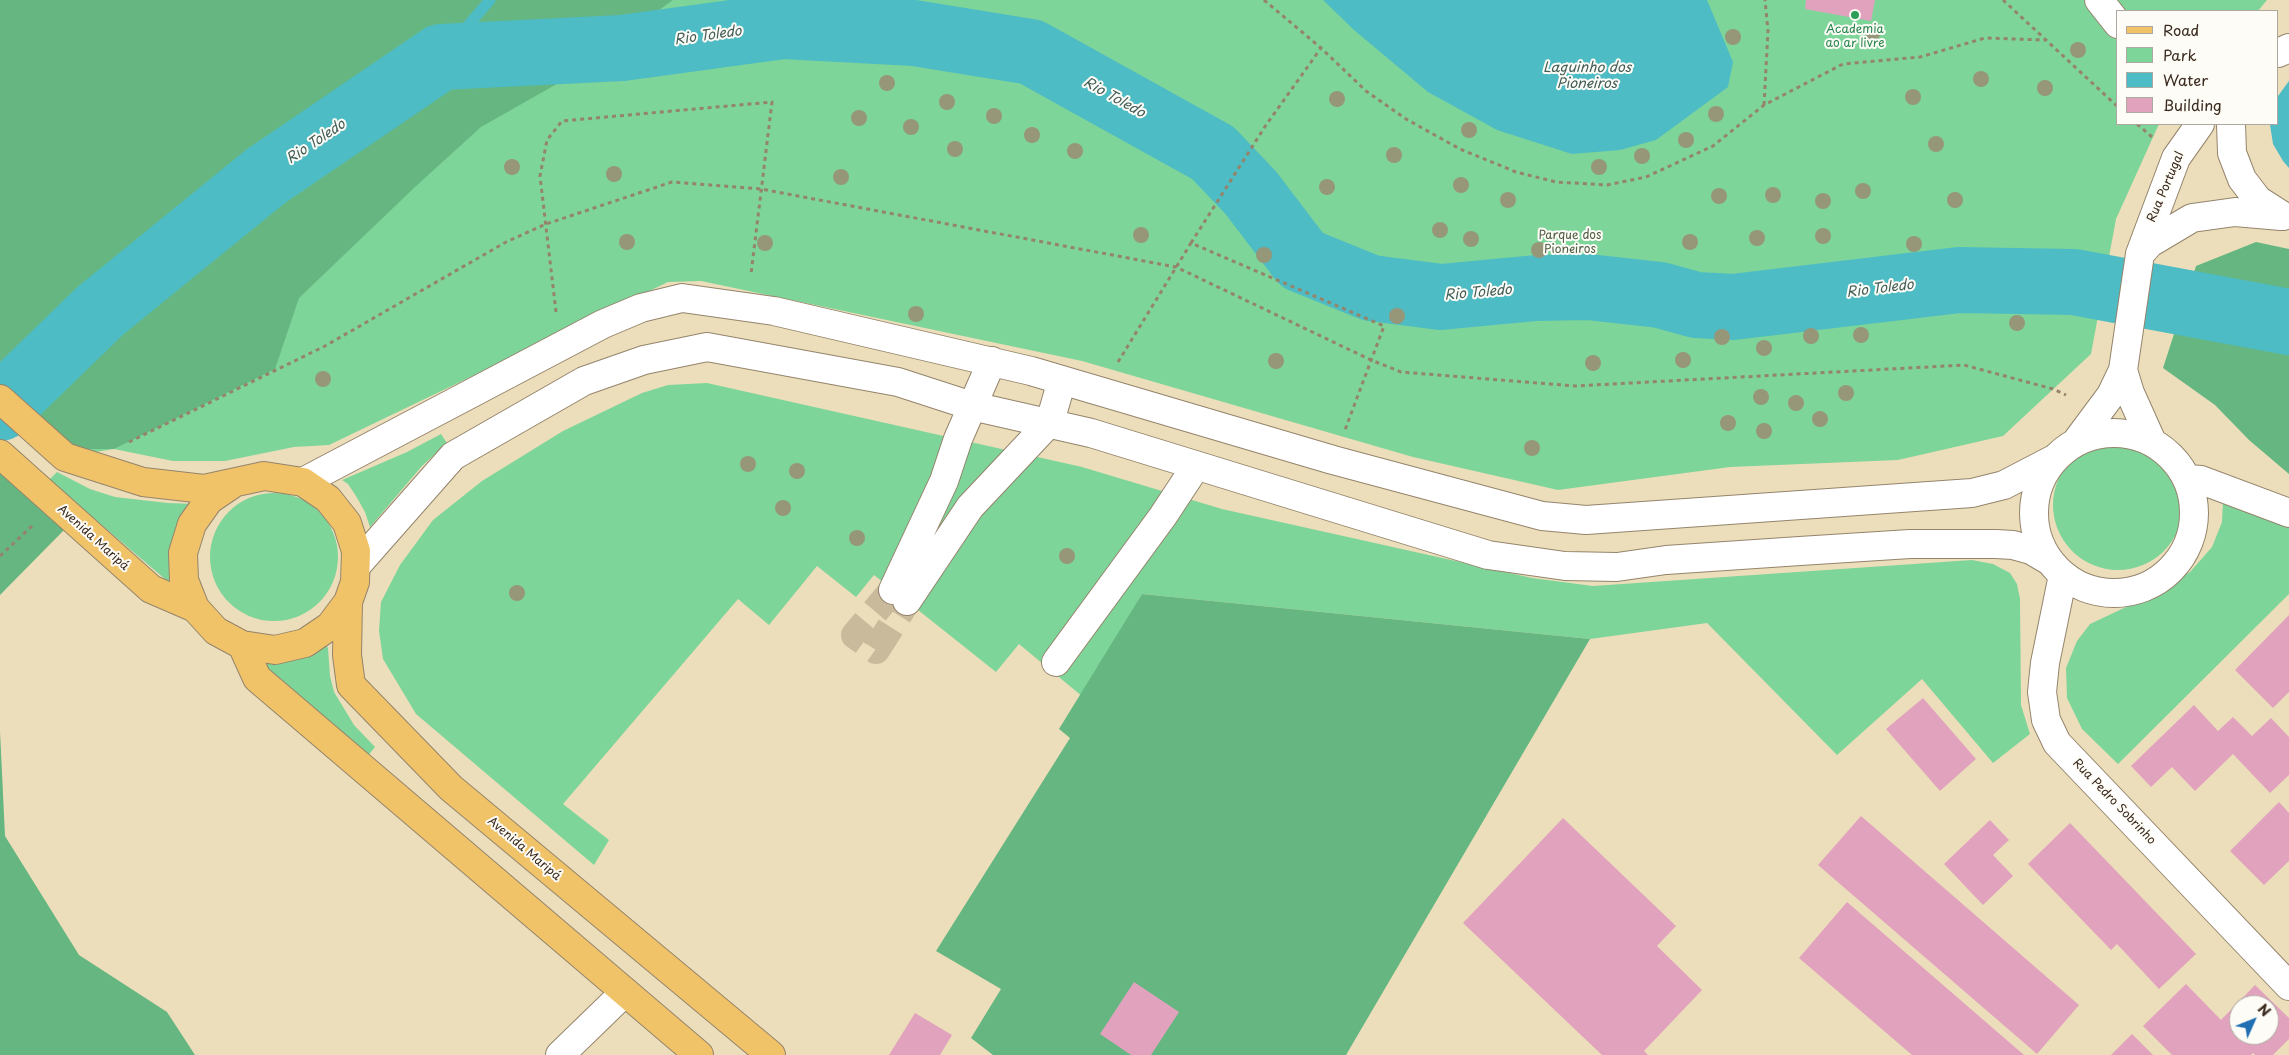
<!DOCTYPE html>
<meta charset="utf-8">
<style>
body{margin:0}
#map{position:relative;width:2289px;height:1055px;overflow:hidden;background:#eddebb;font-family:"Playpen Sans",sans-serif}
canvas{display:block}
.legend{position:absolute;left:2116px;top:10px;width:162px;height:115px;box-sizing:border-box;background:#fdfcf7;border:1px solid #afa8a0;margin:0;padding:6px 9px;list-style:none;font-size:15px;color:#3b2a1e}
.legend li{display:flex;align-items:center;gap:10px;height:25px}
.legend b{width:25px;border:1px solid #afa8a0}
.north{position:absolute;left:2229px;top:995px;width:50px;height:50px;box-sizing:border-box;background:#fdfcf7;border:1px solid #afa8a0;border-radius:50%;rotate:46deg;font-size:14px;font-weight:700;line-height:20px;text-align:center;color:#3b2a1e}
.north::after{content:'';display:block;margin:auto;width:18px;height:22px;background:#1f6fb2;clip-path:polygon(50% 0,100% 100%,50% 72%,0 100%)}
</style>
<div id="map">
<canvas width="2289" height="1055"></canvas>
<ul class="legend">
<li><b style="height:6px;background:#f1c369"></b>Road</li>
<li><b style="height:14px;background:#7ed599"></b>Park</li>
<li><b style="height:14px;background:#4ebcc4"></b>Water</li>
<li><b style="height:14px;background:#e1a2be"></b>Building</li>
</ul>
<div class="north">N</div>
</div>
<script>
const ctx = document.querySelector('canvas').getContext('2d');
ctx.lineJoin = 'round';
function paint(path, color) {
  ctx.fillStyle = color;
  ctx.fill(path, 'evenodd');
}
function toPath(rows) {
  const path = new Path2D();
  for (const r of rows) {
    if (r.length === 3) {
      path.moveTo(r[0] + r[2], r[1]);
      path.arc(r[0], r[1], r[2], 0, 2 * Math.PI);
      continue;
    }
    path.moveTo(r[0], r[1]);
    for (let i = 2; i < r.length; i += 2) path.lineTo(r[i], r[i + 1]);
  }
  return path;
}
function trace(path, color, width, dash) {
  ctx.strokeStyle = color;
  ctx.lineWidth = width;
  ctx.lineCap = dash ? 'butt' : 'round';
  ctx.setLineDash(dash || []);
  ctx.stroke(path);
}
function write(font, color, halo, rows, align = 'center') {
  ctx.font = font + ' "Playpen Sans",sans-serif';
  ctx.lineWidth = 4;
  ctx.setLineDash([]);
  ctx.textBaseline = 'middle';
  ctx.strokeStyle = halo;
  ctx.fillStyle = color;
  for (const [text, x, y, turn = 0] of rows) {
    ctx.save();
    ctx.translate(x, y);
    ctx.rotate((+turn || 0) * Math.PI / 180);
    ctx.textAlign = isNaN(turn) ? turn : align;
    if (halo) ctx.strokeText(text, 0, 0);
    ctx.fillText(text, 0, 0);
    ctx.restore();
  }
}
const green = toPath([
 [0,0,2267,0,2258,11,2118,11,2118,124,2159,124,2116,219,2091,354,2003,436,1898,460,1730,467,1558,490,1413,457,1082,361,701,281,668,282,329,445,294,447,225,461,173,461,114,449,65,457],
 [707,383,1082,467,1222,509,1532,578,1593,586,1972,560,1993,564,2010,573,2017,584,2020,599,2021,705,2030,734,1993,763,1922,679,1837,755,1707,623,1590,639,1142,594,1083,697,1019,644,996,672,874,575,856,597,817,566,769,625,738,599,563,804,609,840,594,865,416,714,383,659,379,631,381,602,400,565,433,520,482,481,563,431,642,393,668,385],
 [441,434,447,443,422,466,370,527,365,512,356,496,348,484,342,480,407,452],
 [2118,505,65],
 [57,472,90,489,115,497,168,503,194,504,179,591,49,480],
 [274,557,64],
 [2223,499,2289,525,2289,594,2118,764,2082,729,2067,698,2066,668,2077,641,2090,624,2160,591,2190,572,2212,547,2222,522],
 [324,642,328,648,330,676,334,692,354,725,375,747,367,757,259,661]
]);
const forest = toPath([
 [0,0,673,0,555,85,481,127,415,187,299,298,275,369,114,449,68,449,0,389],
 [2256,242,2289,249,2289,474,2249,440,2215,405,2163,368,2196,266],
 [0,465,68,526,0,595],
 [1142,594,1590,639,1346,1055,993,1055,971,1038,1001,989,936,951,1070,738,1059,729],
 [0,731,5,836,79,955,167,1012,195,1055,0,1055]
]);
const water = toPath([
 [1323,0,1707,0,1733,62,1728,87,1656,140,1620,150,1572,154,1497,130,1428,92,1354,30],
 [2289,81,2289,168,2283,161,2273,144,2270,125,2278,124,2278,96]
]);
const stream = toPath([
 [441,57,490,0]
]);
const river = toPath([
 [0,408,100,311,266,176,441,57,622,48,783,26,914,33,1031,52,1213,153,1251,193,1302,260,1371,288,1441,297,1536,288,1588,287,1660,295,1696,305,1733,307,1959,280,2074,282,2289,322]
]);
const building = toPath([
 [1806,0,1875,0,1871,21,1805,9],
 [2289,615,2289,692,2273,708,2235,670],
 [1923,698,1976,759,1940,791,1886,729],
 [2194,705,2218,731,2233,717,2252,736,2271,718,2289,737,2289,775,2270,793,2233,754,2195,791,2172,767,2151,787,2131,766],
 [2279,802,2289,813,2289,861,2264,885,2230,851],
 [1861,816,2079,1005,2037,1054,1818,865],
 [1563,818,1676,926,1657,946,1702,990,1644,1051,1648,1055,1602,1055,1463,923],
 [1990,820,2009,840,1993,855,2013,876,1983,905,1944,864],
 [2070,823,2196,954,2159,989,2117,944,2111,950,2028,864],
 [1847,902,2024,1055,1912,1055,1799,958],
 [1134,982,1179,1012,1151,1055,1131,1055,1100,1034],
 [2186,984,2221,1020,2255,985,2289,1018,2289,1039,2273,1055,2255,1055,2253,1053,2251,1055,2172,1055,2143,1026],
 [2239,1005,2269,1005,2269,1035,2239,1035],
 [915,1013,952,1035,940,1055,889,1055],
 [2132,1034,2153,1055,2111,1055]
]);
const minorTunnel = toPath([
 [893,590,855,635,876,650,907,601]
]);
const path = toPath([
 [1264,0,1321,48,1366,91,1406,119,1460,149,1516,172,1556,182,1607,185,1646,177,1713,146,1764,105,1843,64,1920,57,1985,38,2045,40],
 [2003,0,2118,107],
 [1764,105,1768,31,1765,0],
 [2137,124,2152,137],
 [1191,243,1266,125,1321,48],
 [556,312,540,176,547,140,562,121,772,102,751,274],
 [1118,362,1191,243,1384,326,1345,430],
 [129,442,325,346,506,242,546,224,672,182,761,189,1176,267,1371,360,1401,372,1575,386,1964,365,2053,389,2066,395],
 [0,556,32,526]
]);
const minor = toPath([
 [2099,0,2118,24],
 [2278,53,2289,48],
 [2231,124,2232,153,2242,179,2258,200,2283,216],
 [2140,254,2150,243,2192,218,2235,212,2281,216],
 [2123,370,2130,393,2152,442],
 [2114,513,80],
 [2076,442,2111,395,2123,370,2140,254,2176,158,2200,124],
 [2188,479,2201,480,2289,513],
 [303,482,603,324,641,308,682,298,774,311,1031,371,1333,460,1542,516,1586,520,1972,493,2004,485,2054,459],
 [357,565,453,456,584,381,644,360,707,347,898,382,972,406,1091,433,1488,555,1565,566,1617,567,1666,560,1800,551,1910,544,1996,544,2013,545,2031,550,2048,560],
 [2063,575,2045,663,2042,692,2046,720,2057,743,2289,986],
 [893,590,944,481,958,439,992,361],
 [907,601,970,507,1050,422,1062,380],
 [1056,662,1163,516,1196,466],
 [560,1055,625,992]
]);
const major = toPath([
 [0,399,65,457,143,482,204,489,264,476,303,482,328,499,347,523,356,551,355,582,348,602,330,626,305,643,275,650,242,645,216,631,195,608,184,580,183,553,192,524,209,500,234,483],
 [0,454,151,589,195,608],
 [348,602,347,655,351,685,451,788,771,1055],
 [242,645,257,678,699,1055]
]);
const trees = [
 [1873,32],
 [1733,37],
 [2078,50],
 [1981,79],
 [887,83],
 [2045,88],
 [1913,97],
 [1337,99],
 [947,102],
 [1716,114],
 [994,116],
 [859,118],
 [911,127],
 [1469,130],
 [1032,135],
 [1686,140],
 [1936,144],
 [955,149],
 [1075,151],
 [1394,155],
 [1642,156],
 [512,167],
 [1599,167],
 [614,174],
 [841,177],
 [1461,185],
 [1327,187],
 [1863,191],
 [1773,195],
 [1719,196],
 [1508,200],
 [1955,200],
 [1823,201],
 [1440,230],
 [1141,235],
 [1823,236],
 [1757,238],
 [1471,239],
 [627,242],
 [1690,242],
 [765,243],
 [1914,244],
 [1539,250],
 [1264,255],
 [916,314],
 [1397,316],
 [2017,323],
 [1861,335],
 [1811,336],
 [1722,337],
 [1764,348],
 [1683,360],
 [1276,361],
 [1593,363],
 [323,379],
 [1846,393],
 [1761,397],
 [1796,403],
 [1820,419],
 [1728,423],
 [1764,431],
 [1532,448],
 [748,464],
 [797,471],
 [783,508],
 [857,538],
 [1067,556],
 [517,593]
];
const markers = [
 [1855,15,5,"#2e9e5b"]
];
const leisureNames = [
 ["Academia",1855,30],
 ["ao ar livre",1855,44]
];
const streetNames = [
 ["Rua Portugal",2166,187,-67],
 ["Avenida Maripá",93,538,42],
 ["Rua Pedro Sobrinho",2114,802,46],
 ["Avenida Maripá",524,849,40]
];
const parkNames = [
 ["Parque dos",1570,236],
 ["Pioneiros",1570,250]
];
const waterNames = [
 ["Rio Toledo",708,36,-8],
 ["Laguinho dos",1587,68],
 ["Pioneiros",1587,84],
 ["Rio Toledo",1114,98,29],
 ["Rio Toledo",316,142,-34],
 ["Rio Toledo",1880,289,-7],
 ["Rio Toledo",1478,293,-5]
];
paint(green, '#7ed599');
paint(forest, '#66b681');
paint(water, '#4ebcc4');
trace(stream, '#4ebcc4', 11);
trace(river, '#4ebcc4', 66);
paint(building, '#e1a2be');
trace(minorTunnel, '#c9ba9c', 28, [28, 14]);
trace(minor, '#94846c', 30);
trace(major, '#94846c', 30);
trace(path, '#94846c', 3, [4, 4]);
trace(minor, '#fff', 28);
trace(major, '#f1c369', 28);
ctx.fillStyle = '#969779';
for (const [x, y] of trees) {
  ctx.beginPath();
  ctx.arc(x, y, 8, 0, 2 * Math.PI);
  ctx.fill();
}
for (const [x, y, r, color] of markers) {
  const dot = new Path2D();
  dot.arc(x, y, r, 0, 2 * Math.PI);
  ctx.fillStyle = color;
  ctx.fill(dot);
  trace(dot, '#fdfcf7', 2);
}
write('12px', '#27864d', '#fdfcf7', leisureNames);
write('12px', '#3b2a1e', '#fdfcf7', streetNames);
write('12px', '#4f5d43', '#fdfcf7', parkNames);
write('italic 14px', '#425d58', '#fdfcf7', waterNames);
</script>
